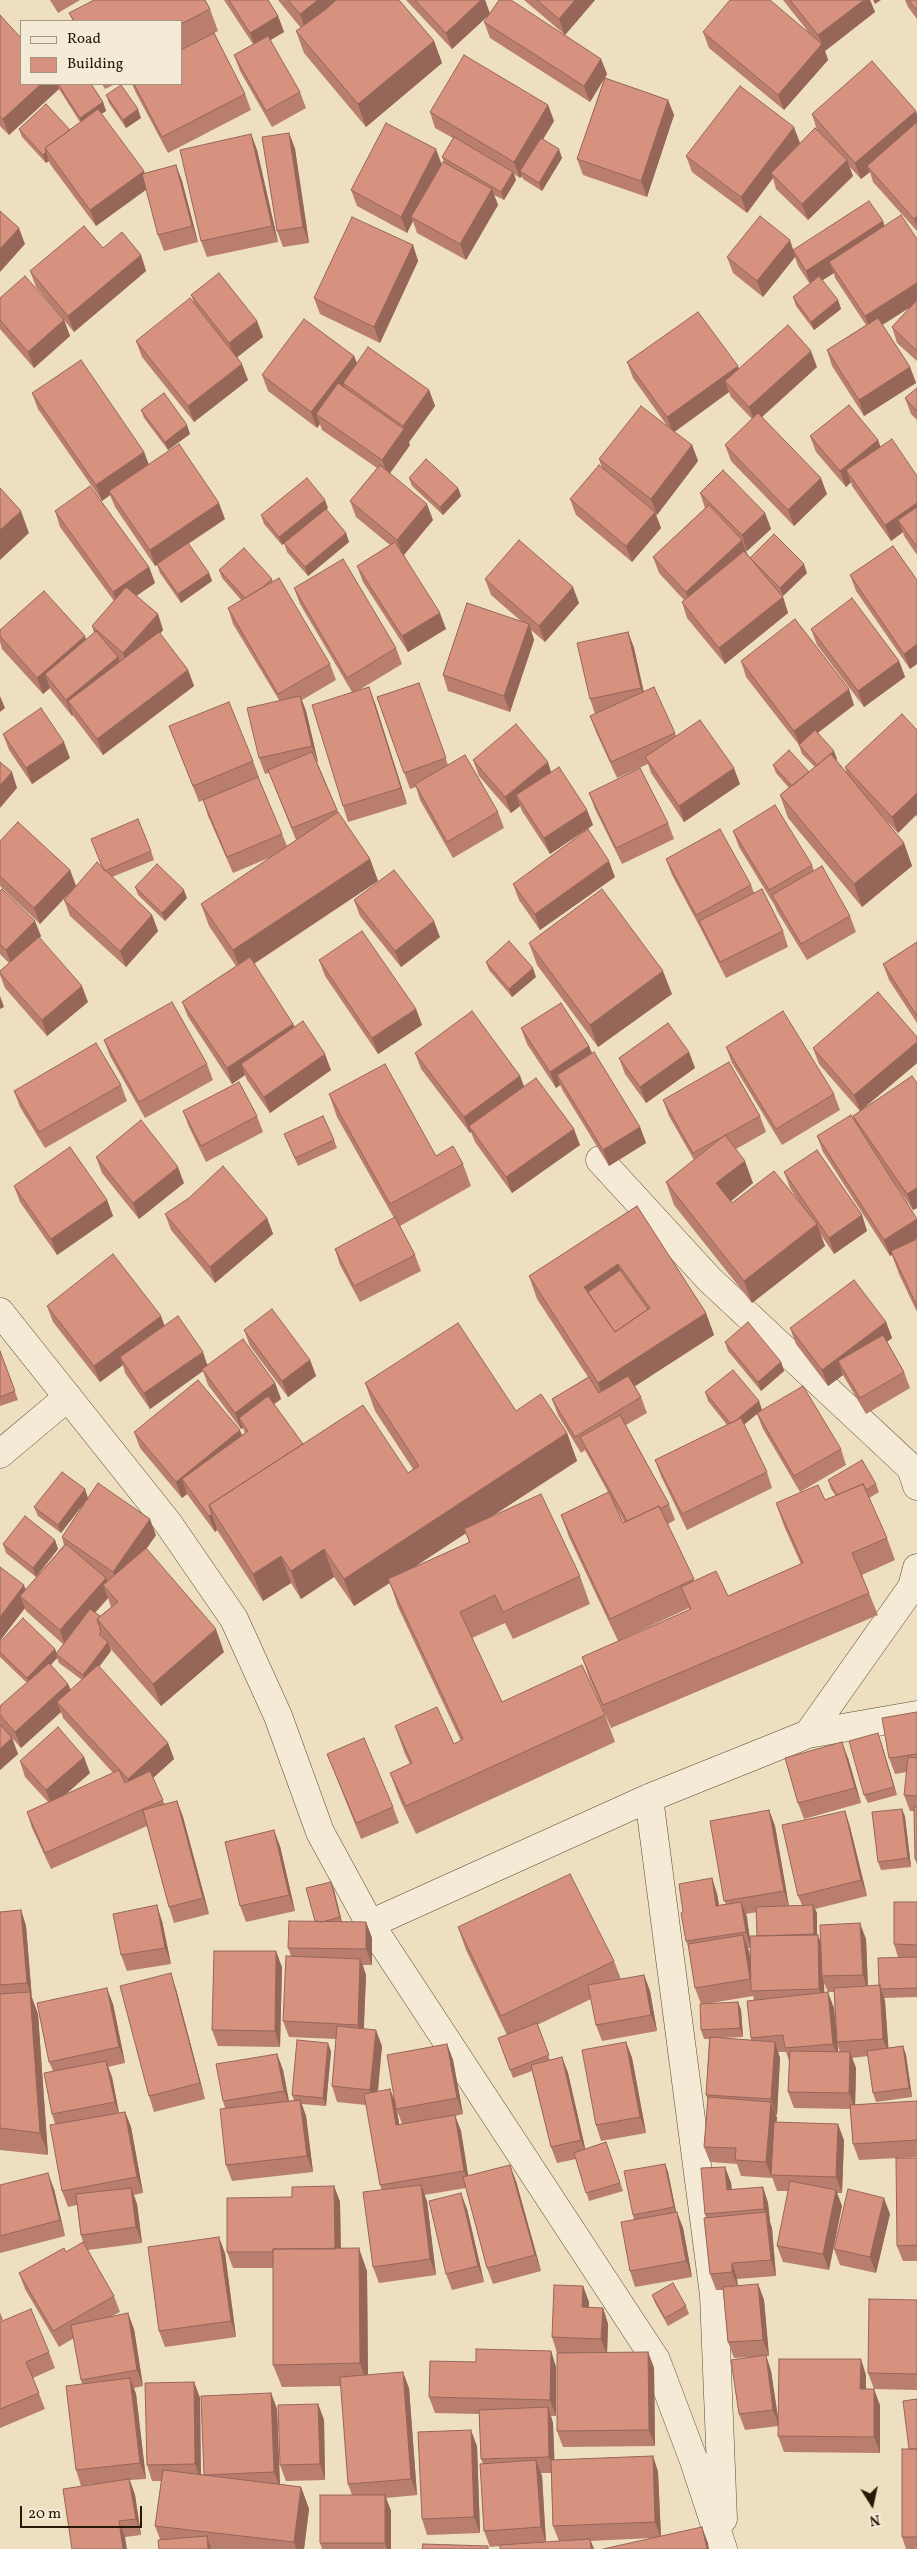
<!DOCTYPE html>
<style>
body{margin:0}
#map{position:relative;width:917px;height:2549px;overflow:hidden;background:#eedfc0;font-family:Vollkorn,serif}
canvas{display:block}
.legend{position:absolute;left:20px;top:20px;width:162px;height:65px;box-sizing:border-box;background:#f4ead6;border:1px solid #a29683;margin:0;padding:6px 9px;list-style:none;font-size:15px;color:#281906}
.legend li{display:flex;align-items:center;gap:10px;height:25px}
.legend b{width:25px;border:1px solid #a29683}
.north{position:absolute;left:847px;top:2479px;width:50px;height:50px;-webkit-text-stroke:4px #f4ead6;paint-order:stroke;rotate:170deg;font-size:14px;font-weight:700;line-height:20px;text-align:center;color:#281906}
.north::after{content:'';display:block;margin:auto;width:18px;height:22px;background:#281906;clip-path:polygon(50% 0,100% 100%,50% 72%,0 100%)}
.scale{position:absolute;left:20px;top:2506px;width:122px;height:22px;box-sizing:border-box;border:2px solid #281906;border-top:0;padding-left:6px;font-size:15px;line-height:18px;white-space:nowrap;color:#281906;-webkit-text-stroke:4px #f4ead6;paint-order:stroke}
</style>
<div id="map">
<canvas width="917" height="2549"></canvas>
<ul class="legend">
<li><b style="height:6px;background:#f4ead6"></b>Road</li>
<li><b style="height:14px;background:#d7927f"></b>Building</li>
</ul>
<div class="north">N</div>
<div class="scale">20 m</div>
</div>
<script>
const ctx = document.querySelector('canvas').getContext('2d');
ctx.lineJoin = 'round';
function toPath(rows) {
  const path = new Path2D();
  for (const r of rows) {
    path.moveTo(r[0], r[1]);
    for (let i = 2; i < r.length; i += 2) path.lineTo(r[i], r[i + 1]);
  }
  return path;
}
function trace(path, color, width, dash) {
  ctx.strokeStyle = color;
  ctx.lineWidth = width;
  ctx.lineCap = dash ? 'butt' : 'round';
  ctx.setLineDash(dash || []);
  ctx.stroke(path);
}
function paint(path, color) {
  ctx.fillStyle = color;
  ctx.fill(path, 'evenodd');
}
const minor = toPath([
 [600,1160,709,1279,911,1468,917,1486],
 [0,1312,168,1523,234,1619,278,1716,320,1832,370,1924,656,2360,694,2461,723,2549],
 [0,1454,68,1397],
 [808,1734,912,1587,917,1568],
 [649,1798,714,2295,723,2519],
 [370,1924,649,1798,808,1734,917,1715]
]);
const wall = toPath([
 [50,0,80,0,58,13],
 [224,0,268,0,278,16,284,32,270,40,300,92,306,108,272,127,240,71,234,55,253,44],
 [278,0,399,0,434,41,442,63,366,127,304,53,296,31,301,28],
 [406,0,485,0,490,14,452,49],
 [524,0,595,0,565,35,601,59,607,74,605,78,668,100,674,115,647,197,583,175,577,159,604,79,590,102,490,38,484,22,564,34],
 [783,0,870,0,875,12,825,51,828,60,784,110,709,48,703,32,810,34],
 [905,0,917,0,917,19,908,7],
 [210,9,218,31,214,33,245,94,251,110,168,153,136,93,132,84,181,84,181,21,73,21,69,13],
 [0,15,21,84,91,84,103,102,106,111,101,114,145,174,176,165,182,181,198,242,164,251,158,235,146,189,96,226,50,164,49,161,46,163,22,137,19,129,70,130,80,122,59,89,9,135,0,126],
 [102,84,115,84,105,89],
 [106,95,141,118,126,128,109,103],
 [548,105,554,121,543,139,562,158,542,191,523,179,522,176,520,178,514,174,516,180,504,200,494,195,498,205,466,260,417,233,413,221,407,233,357,206,351,190,442,164,444,162,442,157,453,138,435,128,430,112],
 [812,114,917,114,917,231,873,182,870,172,861,179,849,166,853,176,808,220,776,189,773,178,747,213,692,172,686,156,800,143,821,134,817,130],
 [289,133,295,149,309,243,283,247,277,231],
 [251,134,257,150,278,242,207,257,201,241],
 [883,221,884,226,917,239,917,361,897,343,892,327,910,307,882,325,910,367,916,383,864,416,832,366,827,350,866,325,835,278,834,273,822,280,838,300,841,309,814,330,796,306,793,297,810,284,798,266,795,257,763,297,733,273,727,257,794,250],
 [413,245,418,261,380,343,320,314,314,298],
 [103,248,141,255,146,271,74,332,64,320,70,336,34,368,0,329,0,298,58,313,36,287,30,271],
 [191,295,257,321,263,337,237,357,248,380,194,422,142,357,136,341,194,303],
 [354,356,357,363,429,390,435,406,409,442,408,441,410,445,390,473,433,520,404,555,446,629,408,652,363,582,357,566,390,545,356,517,350,501,377,468,322,430,320,424,317,428,268,391,262,375],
 [627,362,739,369,817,367,762,417,827,494,794,526,731,461,725,445,752,419,731,397,729,392,674,432,692,445,698,461,657,515,655,513,661,528,632,562,576,515,570,499,602,468,599,459,668,427,633,378],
 [917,388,917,420,911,414,905,398],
 [32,393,144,452,149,465,225,519,188,544,209,573,212,581,181,603,160,573,157,565,155,566,115,507,110,495,102,501,38,409],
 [141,410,190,434,168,450,144,418],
 [810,436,878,440,880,447,917,476,917,555,904,536,903,532,891,541,852,486,851,482,846,487,816,452],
 [409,478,458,488,461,496,443,515,412,486],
 [700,493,765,513,771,529,747,551,745,549,747,554,751,558,807,573,783,596,777,590,783,597,788,613,725,664,687,618,682,602,684,600,659,573,653,557,705,508],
 [328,508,326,509,346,533,349,542,308,576,287,552,284,543,286,542,282,545,264,524,261,515],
 [55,511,149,567,155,583,136,596,158,614,163,630,160,634,188,670,194,686,103,755,74,717,73,715,72,716,51,690,50,688,43,694,2,649,0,642,0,630,86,640,94,633,92,626,114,601,60,527],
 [893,546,910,669,856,591,850,575],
 [219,570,272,579,273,582,330,664,336,680,302,700,306,711,318,762,317,762,338,812,370,859,378,881,254,964,295,1027,331,1070,270,1113,247,1080,245,1075,232,1084,188,1017,182,1002,236,966,209,926,201,904,271,857,233,873,208,816,203,800,217,794,199,802,169,726,253,761,259,777,258,778,282,834,287,846,296,840,269,773,265,774,259,758,279,700,233,624,228,608,241,600,222,578],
 [485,579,579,603,545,642,531,630,534,640,510,712,448,691,443,675,521,621,491,595],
 [294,588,396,648,402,664,359,690,375,703,407,804,348,822,343,806,352,692,300,604],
 [811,629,899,661,905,677,864,707,817,645],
 [628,632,634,648,644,692,675,733,676,736,740,784,684,822,651,773,648,764,617,778,596,732,590,716,595,714,590,699],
 [741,661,854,705,818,733,837,759,836,760,847,774,845,767,917,730,917,818,916,815,898,833,881,815,904,843,912,866,862,907,788,818,780,795,789,788,776,773,773,765,809,772,815,767,802,754,799,745,746,677],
 [419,683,448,765,498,812,504,828,453,858,420,800,416,787,410,789,377,697],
 [3,734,70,758,32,784,9,750],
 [473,760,551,772,587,810,593,825,550,854,522,811,520,806,511,813,479,776],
 [589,793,668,823,674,839,622,864,595,809],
 [733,831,812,865,814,871,850,916,856,932,807,960,777,911,775,906,739,847],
 [0,841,70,870,76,886,40,924,0,886],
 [151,851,154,860,112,877,152,915,158,931,126,967,70,916,64,900,103,868],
 [666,859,751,885,754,893,783,931,788,947,726,978,705,937,702,931,672,875],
 [615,877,540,930,519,900,513,884],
 [135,887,187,898,165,921,138,895],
 [0,891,41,936,40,938,88,1002,47,1036,5,988,0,975,0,971,9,963,0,954],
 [354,900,440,937,401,967,360,916],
 [917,942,917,1023,889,980,883,964],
 [529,943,672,994,598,1047,537,965],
 [319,960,416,1009,422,1025,378,1054,325,976],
 [486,962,536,977,512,997,489,970],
 [521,1028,589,1046,592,1053,640,1127,646,1143,609,1166,563,1091,560,1085,556,1088,527,1044],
 [104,1040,207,1064,213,1080,145,1118,110,1056],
 [726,1047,834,1094,840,1110,782,1145,732,1063],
 [813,1048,917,1063,863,1109,917,1083,917,1208,913,1210,895,1184,914,1240,917,1239,917,1312,899,1274,892,1255,890,1256,823,1152,817,1136,855,1121,853,1116,860,1111,819,1064],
 [689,1052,695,1068,646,1103,625,1074,619,1058],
 [415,1053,520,1076,524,1086,580,1145,512,1193,475,1142,471,1132,470,1133,421,1069],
 [121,1085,127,1101,45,1148,20,1107,14,1091],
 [329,1094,436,1156,463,1164,471,1186,400,1226,415,1255,421,1271,360,1302,340,1265,335,1249,394,1218,337,1117],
 [663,1100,760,1116,766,1132,736,1149,753,1183,731,1201,732,1203,801,1205,790,1188,784,1172,862,1215,867,1231,834,1254,819,1232,825,1246,752,1303,674,1205,666,1182,694,1160,669,1116],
 [183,1111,257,1116,263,1132,206,1162,189,1127],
 [284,1134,334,1140,337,1148,298,1166],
 [96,1157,184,1183,139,1219,102,1173],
 [14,1186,107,1200,113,1216,57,1255,20,1202],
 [637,1206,706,1313,714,1335,635,1386,641,1397,647,1413,626,1425,669,1504,675,1520,668,1524,694,1581,728,1596,801,1564,784,1526,776,1503,825,1500,836,1496,831,1489,828,1480,876,1484,879,1492,869,1498,887,1538,895,1560,862,1575,869,1593,878,1615,611,1728,590,1680,582,1657,689,1610,689,1608,618,1641,569,1537,561,1515,608,1492,585,1450,581,1453,558,1415,552,1399,588,1377,537,1299,529,1276],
 [614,1503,624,1522,623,1523],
 [165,1214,267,1218,273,1234,215,1283,171,1230],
 [47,1306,164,1326,208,1365,275,1383,281,1399,274,1404,303,1444,408,1473,413,1469,375,1411,365,1383,516,1411,567,1433,577,1461,492,1516,580,1576,590,1604,513,1639,505,1623,472,1638,502,1702,605,1715,615,1742,416,1834,400,1800,390,1773,410,1764,405,1754,395,1726,454,1744,461,1741,398,1607,390,1583,354,1606,334,1577,301,1599,291,1583,263,1601,219,1533,217,1530,215,1532,187,1494,182,1498,140,1448,134,1432,242,1435,245,1433,243,1428,241,1429,208,1385,203,1371,150,1409,125,1373,123,1365,100,1382,53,1322],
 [466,1533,469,1542,413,1568],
 [886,1322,892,1338,887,1342,904,1372,910,1388,866,1414,843,1375,828,1386,796,1344,790,1328],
 [244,1330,310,1360,316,1376,288,1397,250,1346],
 [725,1342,781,1362,784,1371,761,1391,728,1351],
 [0,1351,18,1400,0,1406],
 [705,1392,759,1401,762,1410,758,1413,841,1449,846,1465,800,1492,763,1429,757,1414,744,1425,767,1472,772,1488,687,1530,661,1476,655,1460,727,1425,708,1401],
 [88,1497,156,1535,146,1549,224,1652,161,1706,110,1648,111,1651,99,1667,168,1743,174,1759,153,1778,165,1805,177,1801,183,1817,209,1914,174,1923,169,1907,147,1826,51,1869,32,1828,27,1812,48,1802,25,1777,20,1761,90,1773,65,1795,113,1773,63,1718,61,1712,21,1748,12,1738,18,1754,0,1770,0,1724,1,1725,0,1722,0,1706,27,1683,0,1657,0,1642,57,1653,63,1644,26,1611,0,1567,26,1589,64,1545,62,1537,85,1502,61,1533,38,1516,34,1507],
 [108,1598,111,1607,100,1616,95,1613],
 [57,1658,59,1663,82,1680,71,1690,68,1684,51,1665],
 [55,1540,58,1549,36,1577,6,1553,3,1544],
 [917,1712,917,1865,915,1859,914,1811,910,1811,904,1795,907,1772,895,1774,889,1758],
 [881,1742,897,1795,868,1803,864,1795],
 [327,1754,393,1807,399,1823,361,1839],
 [848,1758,861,1803,804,1819,798,1803],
 [902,1809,905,1817,911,1867,881,1870,878,1862],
 [769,1810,775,1826,789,1906,802,1905,798,1896,845,1811,850,1827,867,1896,815,1909,817,1913,817,1935,820,1942,866,1939,868,1986,879,1985,898,1957,894,1944,917,1902,917,1997,884,1998,885,2001,888,2048,903,2046,906,2055,912,2097,876,2102,873,2093,868,2056,852,2058,856,2068,855,2105,917,2101,917,2157,859,2160,853,2144,850,2109,794,2108,788,2092,789,2061,786,2052,778,2052,780,2058,777,2115,776,2115,777,2118,776,2122,844,2140,842,2193,837,2193,842,2206,829,2270,783,2262,777,2246,788,2191,777,2191,772,2177,772,2178,741,2176,737,2164,710,2162,704,2147,708,2100,706,2095,709,2039,704,2039,701,2030,701,2004,695,1988,689,1948,686,1941,683,1912,712,1878,717,1894,719,1905,726,1904,724,1901],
 [757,1912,758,1936,750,1938,746,1914],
 [747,1948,750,1948,751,1963,749,1951],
 [824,1983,828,1992,834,1992,836,2034,834,2008,824,1993],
 [753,1996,754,2000,751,2038,751,2040,720,2038,743,2037,741,2010,738,2002,705,2004],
 [837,2043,840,2052,838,2052],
 [280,1846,295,1911,246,1922,240,1906],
 [334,1890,342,1922,366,1922,372,1938,372,1965,363,1965,366,1975,364,2029,382,2046,378,2092,390,2089,396,2104,447,2044,453,2060,463,2114,455,2116,461,2131,468,2176,516,2181,541,2271,493,2284,487,2268,466,2188,424,2195,427,2201,436,2275,379,2283,373,2267,382,2190,380,2185,366,2105,337,2102,332,2086,336,2039,289,2037,283,2021,291,1956,288,1948,315,1921],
 [397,2110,402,2124,399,2124],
 [21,1910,26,1926,32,1999,38,2014,48,2155,0,2150,0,1912],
 [162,1921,171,1964,127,1971,121,1955],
 [458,1927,614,1961,621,1979,644,1975,650,1991,657,2031,602,2041,596,2025,591,1999,537,2025,550,2060,562,2057,568,2073,585,2149,606,2142,623,2191,589,2201,576,2159,557,2163,551,2147,532,2071,513,2078,498,2038,507,2035,466,1950],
 [282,1967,280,2047,218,2046,212,2030],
 [176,1989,205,2099,154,2112,149,2096],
 [113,2004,125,2063,108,2067,112,2077,119,2113,125,2112,131,2127,143,2193,134,2195,137,2204,142,2243,88,2250,114,2296,120,2312,112,2316,134,2329,143,2386,134,2388,136,2394,146,2479,130,2480,135,2495,141,2535,125,2537,93,2484,81,2486,76,2470,82,2384,81,2380,74,2338,59,2347,25,2289,19,2273,66,2252,84,2245,81,2235,77,2205,68,2207,62,2191,55,2124,52,2114,53,2071,49,2062],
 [626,2042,632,2058,646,2133,601,2141,596,2125],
 [331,2051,326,2106,302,2104,306,2116,313,2172,232,2181,226,2165,225,2108,223,2101,277,2054,283,2070,289,2101,294,2100,292,2095],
 [917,2158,917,2261,903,2261,897,2246],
 [665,2164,668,2172,676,2212,683,2228,692,2277,635,2287,630,2271,634,2220,633,2215],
 [725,2167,731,2183,732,2189,763,2187,768,2203,770,2222,772,2228,776,2276,737,2279,738,2286,758,2284,764,2300,769,2356,766,2356,771,2371,779,2423,866,2375,866,2389,880,2405,880,2453,784,2452,778,2436,779,2426,745,2430,739,2414,749,2357,734,2358,728,2342,723,2290,716,2290,710,2274,706,2218,705,2214],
 [0,2185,54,2189,65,2236,0,2253],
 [334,2186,340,2202,341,2249,367,2271,368,2375,409,2388,417,2495,386,2498,391,2511,391,2549,322,2549,320,2543,352,2495,348,2484,341,2386,282,2387,273,2365,273,2268,233,2268,227,2252,292,2197],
 [467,2209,484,2282,452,2290,446,2274],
 [890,2214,876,2273,840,2265,834,2249],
 [225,2253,236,2337,165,2347,159,2331],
 [583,2286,589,2302,589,2308,603,2308,608,2324,607,2353,648,2352,654,2368,655,2446,563,2447,557,2431,557,2353,552,2337],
 [652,2295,686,2306,689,2314,668,2326,655,2303],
 [917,2300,917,2390,874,2389,868,2373],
 [0,2312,3,2320,0,2321],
 [0,2322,49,2352,55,2368,33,2378,45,2409,0,2428],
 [551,2351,556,2367,556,2416,551,2416,553,2423,554,2460,653,2456,658,2472,661,2536,708,2543,650,2538,590,2541,594,2549,500,2549,500,2546,490,2547,484,2531,483,2464,481,2459,479,2414,435,2413,429,2397,476,2362],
 [541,2473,551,2473,553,2526,559,2541,546,2542,542,2476],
 [194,2382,200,2398,201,2474,204,2475,271,2393,277,2409,280,2484,301,2487,309,2509,304,2549,159,2549,160,2539,155,2526,161,2481,152,2481,147,2465],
 [917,2399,917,2549,906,2549,902,2537,909,2449],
 [318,2404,324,2420,325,2480,286,2481,280,2465],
 [477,2446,480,2533,427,2535,422,2519]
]);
const shadedWall = toPath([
 [318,0,354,0,308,37,300,14],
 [481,0,485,0,490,14,452,49,446,33],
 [575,0,595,0,565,35,559,19],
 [864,0,870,0,875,12,825,51,828,60,784,110,778,95,822,44,818,35],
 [873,0,881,0,875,4],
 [278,16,284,32,256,49,250,33],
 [434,41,442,63,366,127,358,104],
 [601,59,607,74,590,102,584,86],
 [41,84,57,84,59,89,9,135,3,119],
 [668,100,674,115,647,197,641,181],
 [103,102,106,111,83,126,80,118],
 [548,105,554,121,523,173,520,171,522,176,520,178,514,162],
 [138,109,141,118,126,128,123,120],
 [916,111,917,114,917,131,867,166,870,172,861,179,855,163],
 [794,127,800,143,771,173,773,178,747,213,741,197],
 [289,133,295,149,309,243,303,227],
 [251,134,257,150,278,242,272,226],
 [436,149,442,165,411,217,413,221,407,233,401,217],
 [559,149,562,158,542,191,539,183],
 [46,152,49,161,46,163,43,155],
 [847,160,853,176,808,220,802,204],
 [176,165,182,181,198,242,192,226],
 [144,171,150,187,96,226,90,210],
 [513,172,516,180,504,200,501,192],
 [492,189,498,205,466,260,460,244],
 [917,216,917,226,914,219],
 [883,221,888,237,829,262,834,273,812,287,806,271],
 [19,228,25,244,0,272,0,249],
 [790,240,795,255,793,250,795,257,763,297,757,281],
 [413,245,418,261,380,343,374,327],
 [141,255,146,271,74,332,68,316],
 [917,283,917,303,871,332,865,316],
 [838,300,841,309,814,330,811,322],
 [64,320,70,336,34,368,28,352],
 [257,321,263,337,235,359,229,343],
 [811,351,817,367,755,423,749,407],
 [354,356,360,372,343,383,346,391,316,414,320,424,317,428,311,412],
 [242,364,248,380,194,422,188,406],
 [738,366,744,382,725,381,729,392,673,433,667,417],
 [910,367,916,383,864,416,859,400],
 [429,390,435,406,409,442,403,426],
 [187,425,190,434,168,450,165,442],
 [404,429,410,445,388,476,382,460],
 [878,440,884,456,846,470,851,482,846,487,840,471],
 [692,445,698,461,657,515,651,499],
 [144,452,150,468,109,491,110,495,102,501,96,485],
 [821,478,827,494,794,526,788,510],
 [458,488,461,496,443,515,440,507],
 [325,500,328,508,282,545,279,537],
 [219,503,225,519,155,566,150,550],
 [917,503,917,523,898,520,903,532,891,541,885,525],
 [427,504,433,520,403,556,397,540],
 [21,511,29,533,0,560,0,530],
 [655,512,661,528,632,562,626,546],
 [765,513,771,529,747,551,742,535],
 [346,533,349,542,308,576,305,567],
 [742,540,748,556,692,608,686,592],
 [804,564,807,573,783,596,780,588],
 [149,567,155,583,119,608,113,592],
 [209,573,212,581,181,603,178,594],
 [573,587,579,603,545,642,539,626],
 [783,597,788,613,725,664,719,648],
 [440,613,446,629,408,652,402,636],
 [158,614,163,630,129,669,123,653],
 [529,624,534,640,510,712,504,696],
 [628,632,634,648,646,704,641,688],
 [85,636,90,652,45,674,50,688,43,694,37,678],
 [917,644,917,664,910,669,904,654],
 [118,657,124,673,68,701,73,715,72,716,66,700],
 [899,661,905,677,864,707,858,691],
 [188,670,194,686,103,755,97,739],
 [369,687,375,703,407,804,401,788],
 [849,689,854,705,800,746,794,731],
 [0,696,5,708,0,712],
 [300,696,306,711,318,762,312,746],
 [64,742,70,758,32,784,26,768],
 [834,751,837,759,821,774,818,766],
 [548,762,553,778,516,795,520,806,511,813,505,797],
 [734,768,740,784,684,822,679,806],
 [12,772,17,788,0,808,0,785],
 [917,793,917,815,915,813,916,815,898,833,892,817],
 [587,810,593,825,550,854,544,838],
 [904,843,912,866,862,907,854,884],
 [370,859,378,881,241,972,233,950],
 [609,861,615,877,540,930,535,914],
 [70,870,76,886,40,924,34,908],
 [184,890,187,898,165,921,162,913],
 [152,915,158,931,126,967,120,951],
 [35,921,41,936,12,966,6,950],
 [434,921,440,937,401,967,395,951],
 [533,968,536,977,512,997,509,989],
 [663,971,672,994,598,1047,590,1025],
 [82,986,88,1002,47,1036,42,1020],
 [0,996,4,1007,0,1009],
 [416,1009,422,1025,378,1054,372,1038],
 [293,1024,299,1040,241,1064,245,1075,232,1084,227,1068],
 [917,1042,917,1063,860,1111,854,1095],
 [589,1046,595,1061,557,1075,560,1085,556,1088,550,1072],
 [689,1052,695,1068,646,1103,640,1087],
 [325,1054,331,1070,270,1113,264,1097],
 [520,1076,526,1092,469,1126,471,1132,470,1133,464,1117],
 [640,1127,646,1143,609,1166,603,1150],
 [574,1129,580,1145,512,1193,506,1177],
 [745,1161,753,1183,725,1206,716,1183],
 [178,1167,184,1183,139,1219,133,1203],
 [917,1188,917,1208,913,1210,907,1194],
 [107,1200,113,1216,57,1255,51,1239],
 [862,1215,867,1231,834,1254,829,1238],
 [267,1218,273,1234,215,1283,210,1267],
 [917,1219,917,1238,890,1256,884,1240],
 [817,1224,825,1246,752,1303,744,1281],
 [618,1264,626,1286,596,1307,584,1287],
 [706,1313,714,1335,606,1405,598,1383],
 [161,1316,167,1332,120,1357,123,1365,100,1382,94,1366],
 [886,1322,892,1338,845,1373,838,1361,843,1375,828,1386,822,1370],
 [203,1352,208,1367,202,1369,203,1371,150,1409,144,1393],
 [310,1360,316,1376,288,1397,282,1381],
 [781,1362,784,1371,761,1391,758,1382],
 [275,1383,281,1399,245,1426,239,1418,243,1428,241,1429,235,1413],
 [759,1401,762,1410,734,1432,731,1424],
 [240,1430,246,1446,182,1479,187,1494,182,1498,176,1482],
 [567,1433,577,1461,354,1606,344,1579],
 [85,1489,88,1498,61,1533,58,1525],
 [212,1514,217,1530,215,1532,209,1516],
 [150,1519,156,1535,119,1588,113,1572],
 [55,1540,58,1549,36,1577,33,1568],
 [324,1549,334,1577,301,1599,291,1571],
 [281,1556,291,1583,263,1601,253,1574],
 [106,1578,112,1594,103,1585,108,1598,65,1646,60,1630],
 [24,1585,30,1601,20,1596,25,1608,0,1641,0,1617],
 [216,1629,224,1652,161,1706,153,1684],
 [108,1642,111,1651,86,1683,83,1675],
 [55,1649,58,1656,56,1654,57,1658,30,1686,27,1678],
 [68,1684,74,1700,57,1702,61,1712,21,1748,15,1732],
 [878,1733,881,1742,897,1795,894,1787],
 [12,1738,18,1754,0,1770,0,1749],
 [842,1742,848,1758,861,1803,855,1788],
 [168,1743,174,1759,134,1795,128,1779],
 [84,1757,90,1773,52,1806,46,1790],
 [177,1801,183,1817,209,1914,203,1898],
 [902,1809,905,1817,911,1867,908,1858],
 [769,1810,775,1826,789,1907,784,1891],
 [845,1811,850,1827,867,1896,861,1880],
 [274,1830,280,1846,295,1911,289,1895],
 [712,1878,717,1894,722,1922,716,1906],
 [331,1882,334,1890,343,1926,340,1917],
 [741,1902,747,1917,751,1948,746,1932],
 [157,1905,162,1921,171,1964,165,1948],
 [813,1905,817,1913,817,1942,814,1934],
 [21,1910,26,1926,32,1999,27,1983],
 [366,1922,372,1938,372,1965,366,1949],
 [860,1923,866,1939,868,1991,863,1975],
 [743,1935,749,1951,755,1991,754,1991,750,1979],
 [818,1935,824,1951,822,1976,824,1983,825,2005,819,1989],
 [276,1951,282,1967,280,2047,275,2031],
 [360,1959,366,1975,363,2041,358,2025],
 [171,1973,176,1989,205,2099,200,2083],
 [644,1975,650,1991,657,2031,651,2015],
 [880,1985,885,2001,889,2055,883,2039],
 [107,1988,113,2004,125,2063,119,2047],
 [30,1992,38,2014,48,2155,40,2133],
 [828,1992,834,2008,839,2060,833,2044],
 [738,2002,741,2010,743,2037,740,2028],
 [376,2030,382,2046,376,2106,370,2090],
 [626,2042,632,2058,646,2133,640,2117],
 [775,2042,780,2058,777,2115,771,2099],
 [328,2043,331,2051,326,2106,323,2098],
 [447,2044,453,2060,463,2114,457,2098],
 [903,2046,906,2055,912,2097,909,2088],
 [850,2052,856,2068,855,2109,849,2093],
 [277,2054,283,2070,290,2107,284,2091],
 [562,2057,568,2073,587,2156,581,2140],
 [106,2061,112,2077,120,2118,115,2102],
 [390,2089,396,2105,402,2141,396,2125],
 [300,2100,306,2116,313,2172,307,2156],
 [771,2102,777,2118,772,2175,771,2175,772,2178,766,2162],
 [125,2112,131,2127,143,2193,137,2177],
 [455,2115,461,2131,470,2187,464,2171],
 [838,2124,844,2140,842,2193,836,2177],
 [665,2164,668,2172,677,2216,674,2207],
 [510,2165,516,2181,541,2271,535,2255],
 [725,2167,731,2183,733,2206,727,2190],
 [48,2173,54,2189,65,2236,60,2220],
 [421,2185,427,2201,436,2275,430,2259],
 [334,2186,340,2202,341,2267,335,2251],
 [763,2187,768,2203,770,2222,772,2228,776,2276,771,2260,767,2215,764,2209],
 [131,2188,137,2204,142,2243,136,2227],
 [836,2190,842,2206,829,2270,823,2254],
 [461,2193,467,2209,484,2282,478,2266],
 [884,2198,890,2214,876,2273,870,2257],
 [677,2212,683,2228,692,2277,686,2261],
 [219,2237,225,2253,236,2337,231,2321],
 [359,2248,367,2271,368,2386,360,2363],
 [732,2263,737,2279,738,2288,732,2272],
 [758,2284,764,2300,769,2356,763,2340],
 [583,2286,589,2302,588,2323,582,2307],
 [603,2308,608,2324,607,2355,601,2339],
 [128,2313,134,2329,143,2386,137,2370],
 [551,2351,556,2367,556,2416,550,2400],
 [648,2352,654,2368,655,2446,649,2430],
 [766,2355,771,2371,779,2426,773,2410],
 [861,2359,866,2375,866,2405,860,2389],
 [403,2372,409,2388,417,2495,411,2479],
 [130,2378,136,2394,146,2479,140,2463],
 [194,2382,200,2398,201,2480,195,2464],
 [874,2389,880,2405,880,2453,874,2437],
 [271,2393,277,2409,280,2488,274,2472],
 [318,2404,324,2420,325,2480,320,2464],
 [548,2407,553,2423,555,2473,549,2457],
 [471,2430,477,2446,480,2533,474,2517],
 [653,2456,658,2472,661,2538,655,2522],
 [536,2460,542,2476,546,2543,541,2527],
 [129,2479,135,2495,141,2535,136,2519],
 [301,2487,309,2509,304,2549,296,2549,294,2542],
 [385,2495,391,2511,391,2549,387,2549,385,2543],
 [119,2521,125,2537,127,2549,123,2549],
 [702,2527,708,2543,709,2549,707,2549],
 [207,2536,211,2549,208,2549],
 [590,2539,594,2549,591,2549]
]);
const building = toPath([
 [94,0,205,0,210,9,181,24,181,21,74,21,69,13,94,0],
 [229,0,268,0,278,16,250,33,229,0],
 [288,0,318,0,300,14,288,0],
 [336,0,399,0,434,41,358,104,296,31,325,10,336,0],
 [415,0,481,0,446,33,415,0],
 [499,0,511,0,601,59,584,86,484,22,499,0],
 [537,0,575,0,559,19,537,0],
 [730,0,770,0,822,44,778,95,703,32,730,0],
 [790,0,864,0,818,35,790,0],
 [909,0,917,0,917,11,909,0],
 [0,15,21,38,21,84,41,84,3,119,0,116,0,15],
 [214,33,245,94,162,137,134,84,181,84,181,50,214,33],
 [268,36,300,92,266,111,234,55,268,36],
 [464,55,548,105,514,162,430,112,464,55],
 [872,61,916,111,855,163,812,114,872,61],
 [605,78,668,100,641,181,577,159,605,78],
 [58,84,91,84,103,102,80,118,58,84],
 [121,85,138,109,123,120,106,95,121,85],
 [740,86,794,127,741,197,686,156,740,86],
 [46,104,70,130,45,148,46,152,43,155,19,129,46,104],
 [98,109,144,171,90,210,45,148,98,109],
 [917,122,917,216,914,219,867,166,917,122],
 [386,123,436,149,401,217,351,190,386,123],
 [815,128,847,160,802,204,771,173,815,128],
 [289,133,303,227,277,231,262,137,289,133],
 [251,134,272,226,201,241,180,150,251,134],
 [454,137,513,172,501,192,442,157,454,137],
 [541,138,559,149,539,183,520,171,541,138],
 [443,162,492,189,460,244,411,217,443,162],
 [176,165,192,226,158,235,142,174,176,165],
 [869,201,883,221,806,271,793,250,869,201],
 [0,211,19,228,0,249,0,211],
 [901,215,917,239,917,283,865,316,829,262,901,215],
 [760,216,790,240,757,281,727,257,760,216],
 [352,217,413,245,374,327,314,298,352,217],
 [84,226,103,248,122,232,141,255,68,316,30,271,84,226],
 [219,273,257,321,229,343,191,295,219,273],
 [25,276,64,320,28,352,0,320,0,298,25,276],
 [819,276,838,300,811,322,793,297,819,276],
 [190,298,242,364,188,406,136,341,190,298],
 [917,300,917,351,892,327,917,300],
 [698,312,738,366,667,417,627,362,698,312],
 [878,318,910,367,859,400,827,350,878,318],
 [304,319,354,356,311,412,262,375,304,319],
 [788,325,811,351,749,407,725,381,788,325],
 [368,347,429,390,403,426,343,383,368,347],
 [81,360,144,452,96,485,32,393,81,360],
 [338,383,404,429,382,460,316,414,338,383],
 [917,388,917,411,905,398,917,388],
 [164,393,187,425,165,442,141,410,164,393],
 [849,405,878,440,840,471,810,436,849,405],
 [641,406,692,445,651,499,599,459,641,406],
 [758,413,821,478,788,510,725,445,758,413],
 [892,439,917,476,917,503,885,525,846,470,892,439],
 [179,444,219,503,150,550,109,491,179,444],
 [426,459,458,488,440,507,409,478,426,459],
 [380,465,427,504,397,540,350,501,380,465],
 [599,465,655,512,626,546,570,499,599,465],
 [723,470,765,513,742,535,700,493,723,470],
 [307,478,325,500,279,537,261,515,307,478],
 [90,486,149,567,113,592,55,511,90,486],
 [0,488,21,511,0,530,0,488],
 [709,505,742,540,686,592,653,557,709,505],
 [917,507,917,547,898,520,917,507],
 [326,509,346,533,305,567,284,543,326,509],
 [774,534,804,564,780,588,750,558,774,534],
 [519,540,573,587,539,626,485,579,519,540],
 [395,542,440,613,402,636,357,566,395,542],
 [188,543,209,573,178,594,157,564,188,543],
 [893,546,917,580,917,644,904,654,850,575,893,546],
 [244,548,272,579,263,587,245,598,219,570,244,548],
 [744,551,783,597,719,648,682,602,744,551],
 [343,559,396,648,347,678,294,588,343,559],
 [279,578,330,664,278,694,228,608,279,578],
 [126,587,158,614,123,653,92,626,126,587],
 [44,591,85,636,37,678,0,636,0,630,44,591],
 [852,598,899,661,858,691,811,629,852,598],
 [467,603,529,624,504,696,443,675,467,603],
 [795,619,849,689,794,731,741,661,795,619],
 [96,631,118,657,66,700,45,674,96,631],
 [159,632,188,670,97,739,68,701,159,632],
 [628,632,641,688,590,699,577,643,628,632],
 [419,683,446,758,404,773,377,697,419,683],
 [369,687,401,788,343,806,312,705,369,687],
 [654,687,675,733,611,762,590,716,654,687],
 [300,696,312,746,259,758,247,708,300,696],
 [229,702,253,761,193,786,169,726,229,702],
 [41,708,64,742,26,768,3,734,41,708],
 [902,714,917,730,917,793,892,817,845,767,902,714],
 [700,720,734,768,679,806,645,757,700,720],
 [516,724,548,762,505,797,473,760,516,724],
 [815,730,834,751,817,765,799,745,815,730],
 [789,750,809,772,792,786,773,765,789,750],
 [312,752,337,810,292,828,268,770,312,752],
 [831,754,904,843,854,884,780,795,831,754],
 [465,755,498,812,447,842,415,784,465,755],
 [0,762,12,772,0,785,0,762],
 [559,767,587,810,544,838,516,795,559,767],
 [640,768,668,823,616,848,589,793,640,768],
 [258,777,282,834,227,857,203,800,258,777],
 [775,805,812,865,769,890,733,831,775,805],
 [338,812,370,859,233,950,201,904,338,812],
 [138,819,151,851,105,871,103,869,91,839,138,819],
 [18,822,70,870,34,908,0,876,0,841,18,822],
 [588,829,609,861,535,914,513,884,588,829],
 [720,829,751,885,696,915,666,859,720,829],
 [97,862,152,915,120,951,64,900,97,862],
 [157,864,184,890,162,913,135,887,157,864],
 [822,866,850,916,801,944,772,895,822,866],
 [394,870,434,921,395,951,354,900,394,870],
 [2,889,35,921,6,950,0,944,0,891,2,889],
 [602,889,663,971,590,1025,529,943,602,889],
 [762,889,783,931,720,962,699,921,762,889],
 [362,931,416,1009,372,1038,319,960,362,931],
 [39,937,82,986,42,1020,0,973,0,971,39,937],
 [509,941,533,968,509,989,486,962,509,941],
 [917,942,917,1016,883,964,917,942],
 [250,957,293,1024,227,1068,182,1002,250,957],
 [878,992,917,1037,917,1042,854,1095,813,1048,878,992],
 [172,1002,207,1064,139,1102,104,1040,172,1002],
 [561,1003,589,1046,550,1072,521,1028,561,1003],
 [472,1011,520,1076,464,1117,415,1053,472,1011],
 [783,1011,834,1094,776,1129,726,1047,783,1011],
 [303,1021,325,1054,264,1097,241,1064,303,1021],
 [668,1023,689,1052,640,1087,619,1058,668,1023],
 [96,1043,121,1085,39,1132,14,1091,96,1043],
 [594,1052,640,1127,603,1150,557,1075,594,1052],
 [729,1062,760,1116,693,1153,663,1100,729,1062],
 [385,1064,436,1156,453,1146,463,1164,390,1204,329,1094,385,1064],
 [912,1076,917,1083,917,1188,907,1194,853,1116,912,1076],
 [536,1078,574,1129,506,1177,469,1126,536,1078],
 [239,1082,257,1116,201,1146,183,1111,239,1082],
 [851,1115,917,1219,884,1240,817,1136,851,1115],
 [323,1116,334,1140,295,1158,284,1134,323,1116],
 [141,1120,178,1167,133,1203,96,1157,141,1120],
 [725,1135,745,1161,716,1183,732,1203,774,1171,817,1224,744,1281,666,1182,725,1135],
 [70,1147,107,1200,51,1239,14,1186,70,1147],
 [817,1150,862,1215,829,1238,784,1172,817,1150],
 [223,1166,267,1218,210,1267,165,1214,189,1198,223,1166],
 [637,1206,706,1313,598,1383,529,1276,637,1206],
 [618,1264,650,1308,615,1332,584,1287,618,1264],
 [395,1217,415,1255,354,1286,335,1249,395,1217],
 [917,1239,917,1306,891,1251,917,1239],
 [113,1254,161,1316,94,1366,47,1306,113,1254],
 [620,1270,648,1309,615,1332,588,1292,620,1270],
 [854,1280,886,1322,822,1370,790,1328,854,1280],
 [272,1309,310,1360,282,1381,244,1330,272,1309],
 [178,1316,203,1352,144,1393,120,1357,178,1316],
 [748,1322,781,1362,758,1382,725,1342,748,1322],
 [458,1323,516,1411,541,1394,567,1433,344,1579,324,1549,291,1571,281,1556,253,1574,209,1505,363,1405,408,1473,419,1466,365,1383,458,1323],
 [883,1335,904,1372,860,1398,838,1361,883,1335],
 [243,1339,275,1383,235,1413,202,1369,243,1339],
 [0,1351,15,1391,0,1397,0,1351],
 [733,1370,759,1401,734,1422,730,1423,705,1392,733,1370],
 [628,1376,641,1397,575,1437,552,1399,589,1377,599,1393,628,1376],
 [198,1380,240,1430,176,1482,134,1432,198,1380],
 [803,1386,841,1449,794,1476,757,1413,803,1386],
 [268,1396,303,1444,209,1505,212,1514,209,1516,182,1479,248,1431,239,1418,268,1396],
 [620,1415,669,1504,660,1509,659,1506,627,1521,580,1437,620,1415],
 [741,1418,767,1472,682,1514,655,1460,741,1418],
 [862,1460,876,1484,866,1490,863,1484,837,1495,828,1480,862,1460],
 [62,1472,85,1489,58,1525,34,1507,62,1472],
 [98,1483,150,1519,113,1572,62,1537,98,1483],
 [863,1484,887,1538,852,1553,869,1593,603,1705,582,1657,691,1609,681,1587,716,1571,728,1596,803,1563,776,1503,818,1485,825,1500,863,1484],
 [609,1492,623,1523,659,1506,694,1579,610,1619,561,1515,609,1492],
 [541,1494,580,1576,503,1612,495,1595,460,1612,502,1702,582,1665,605,1715,406,1806,390,1773,412,1763,395,1726,437,1707,454,1744,463,1739,388,1579,470,1542,464,1529,541,1494],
 [25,1516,55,1540,33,1568,3,1544,25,1516],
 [66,1544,106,1578,60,1630,20,1596,66,1544],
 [146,1548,216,1629,153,1684,97,1619,118,1602,103,1585,146,1548],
 [0,1567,24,1585,0,1617,0,1567],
 [90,1609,100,1616,97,1619,101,1632,99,1634,108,1642,83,1675,56,1654,90,1609],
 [23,1618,55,1649,27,1678,0,1652,0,1642,23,1618],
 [49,1663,68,1684,15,1732,0,1715,0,1706,49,1663],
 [98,1665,168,1743,128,1779,57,1702,98,1665],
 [917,1712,917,1754,889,1758,882,1718,917,1712],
 [0,1724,12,1738,0,1749,0,1724],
 [58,1727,84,1757,46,1790,20,1761,58,1727],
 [878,1733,894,1787,864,1795,849,1741,878,1733],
 [364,1738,393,1807,356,1823,327,1754,364,1738],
 [842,1742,855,1788,798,1803,785,1758,842,1742],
 [908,1757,917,1758,917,1796,904,1795,908,1757],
 [119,1770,125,1783,150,1771,163,1800,45,1853,27,1812,119,1770],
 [177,1801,203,1898,169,1907,143,1810,177,1801],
 [914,1807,917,1807,917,1859,915,1859,914,1807],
 [902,1809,908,1858,878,1862,872,1812,902,1809],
 [769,1810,784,1891,724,1901,710,1821,769,1810],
 [845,1811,861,1880,798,1896,782,1825,845,1811],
 [274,1830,289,1895,240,1906,225,1842,274,1830],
 [570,1874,614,1961,501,2016,458,1927,570,1874],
 [712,1878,716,1906,741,1902,746,1932,686,1941,681,1913,683,1912,679,1884,712,1878],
 [331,1882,340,1917,322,1922,315,1921,306,1888,331,1882],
 [894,1902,917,1902,917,1945,894,1944,894,1902],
 [157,1905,165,1948,121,1955,113,1914,157,1905],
 [813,1905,814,1934,757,1936,756,1907,813,1905],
 [21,1910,27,1983,0,1985,0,1912,21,1910],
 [289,1921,366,1922,366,1949,288,1948,289,1921],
 [860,1923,863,1975,822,1976,820,1925,860,1923],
 [743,1935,750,1979,695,1988,688,1944,743,1935],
 [818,1935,819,1989,751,1991,750,1936,818,1935],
 [214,1951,276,1951,275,2031,212,2030,214,1951],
 [286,1956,360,1959,358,2025,283,2021,286,1956],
 [917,1957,917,1988,881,1989,879,1985,878,1958,917,1957],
 [171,1973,200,2083,149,2096,120,1986,171,1973],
 [644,1975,651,2015,596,2025,588,1985,644,1975],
 [880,1985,883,2039,837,2042,834,1988,880,1985],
 [107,1988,119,2047,49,2062,37,2003,107,1988],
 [30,1992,40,2133,0,2128,0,1994,30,1992],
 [828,1992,833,2044,785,2048,783,2035,751,2038,747,2001,828,1992],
 [738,2002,740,2028,701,2030,700,2004,738,2002],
 [537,2023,549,2055,510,2070,498,2038,537,2023],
 [337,2026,376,2030,370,2090,332,2086,337,2026],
 [710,2037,775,2042,771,2099,706,2095,710,2037],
 [297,2040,328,2043,323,2098,292,2095,297,2040],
 [626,2042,640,2117,596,2125,582,2050,626,2042],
 [447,2044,457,2098,396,2109,387,2055,447,2044],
 [903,2046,909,2088,873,2093,867,2051,903,2046],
 [790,2051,850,2052,849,2093,788,2092,790,2051],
 [277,2054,284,2091,223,2101,216,2064,277,2054],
 [562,2057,581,2140,551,2147,531,2065,562,2057],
 [106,2061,115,2102,52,2114,44,2073,106,2061],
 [390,2089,396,2125,455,2115,464,2171,380,2185,364,2094,390,2089],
 [708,2097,771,2102,766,2162,735,2160,736,2148,704,2147,708,2097],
 [300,2100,307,2156,226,2165,220,2109,300,2100],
 [917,2101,917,2140,853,2144,850,2105,917,2101],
 [125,2112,137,2177,62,2191,50,2125,125,2112],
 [774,2122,838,2124,836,2177,771,2175,774,2122],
 [606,2142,620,2183,586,2193,574,2153,606,2142],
 [896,2158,917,2158,917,2245,897,2246,896,2158],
 [665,2164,674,2207,633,2215,624,2171,665,2164],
 [510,2165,535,2255,487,2268,463,2177,510,2165],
 [725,2167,727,2190,763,2187,764,2209,705,2214,701,2168,725,2167],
 [48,2173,60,2220,0,2236,0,2185,48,2173],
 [790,2181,836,2190,823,2254,777,2246,790,2181],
 [421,2185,430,2259,373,2267,363,2192,421,2185],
 [334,2186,335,2249,273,2249,273,2252,227,2252,227,2198,292,2197,292,2187,334,2186],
 [131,2188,136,2227,81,2235,76,2194,131,2188],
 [848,2189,884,2198,870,2257,834,2249,848,2189],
 [461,2193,478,2266,446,2274,429,2201,461,2193],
 [677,2212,686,2261,630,2271,621,2222,677,2212],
 [766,2212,771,2260,732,2263,732,2272,710,2274,704,2218,766,2212],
 [219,2237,231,2321,159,2331,148,2247,219,2237],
 [83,2242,114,2296,53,2331,19,2273,64,2248,66,2252,83,2242],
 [359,2248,360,2363,273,2365,273,2249,359,2248],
 [673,2283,686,2306,665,2318,652,2295,673,2283],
 [758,2284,763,2340,728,2342,723,2287,758,2284],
 [554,2285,583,2286,582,2307,603,2308,601,2339,552,2337,554,2285],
 [869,2299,917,2300,917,2374,868,2373,869,2299],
 [31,2309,49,2352,26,2362,39,2393,0,2409,0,2322,31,2309],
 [128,2313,137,2370,81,2380,71,2325,128,2313],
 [476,2349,551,2351,550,2400,429,2397,430,2361,476,2362,476,2349],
 [648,2352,649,2430,557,2431,557,2353,648,2352],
 [766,2355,773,2410,739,2414,731,2360,766,2355],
 [779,2359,861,2359,860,2389,874,2389,874,2437,778,2436,779,2359],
 [403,2372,411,2479,348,2484,340,2377,403,2372],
 [130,2378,140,2463,76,2470,66,2386,130,2378],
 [194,2382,195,2464,147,2465,145,2383,194,2382],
 [271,2393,274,2472,204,2475,201,2396,271,2393],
 [917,2399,917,2449,909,2449,903,2401,917,2399],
 [318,2404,320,2464,280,2465,278,2405,318,2404],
 [548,2407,549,2457,481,2459,479,2410,548,2407],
 [471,2430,474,2517,422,2519,418,2432,471,2430],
 [902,2449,917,2449,917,2537,902,2537,902,2449],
 [653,2456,655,2522,553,2526,551,2460,653,2456],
 [536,2460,541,2527,484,2531,480,2464,536,2460],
 [163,2470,301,2487,294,2542,155,2526,163,2470],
 [129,2479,136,2519,119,2521,123,2549,72,2549,63,2489,129,2479],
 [320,2495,385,2495,385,2543,320,2543,320,2495],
 [702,2527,707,2549,603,2549,702,2527],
 [207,2536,208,2549,159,2549,158,2540,207,2536],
 [590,2539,591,2549,500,2549,500,2545,590,2539],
 [423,2544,488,2546,488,2549,422,2549,423,2544]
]);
trace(minor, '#5a4a34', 29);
trace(minor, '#f4ead6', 28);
paint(wall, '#b97e6d');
paint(shadedWall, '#966659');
paint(building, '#d7927f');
trace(building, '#966659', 1);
</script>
